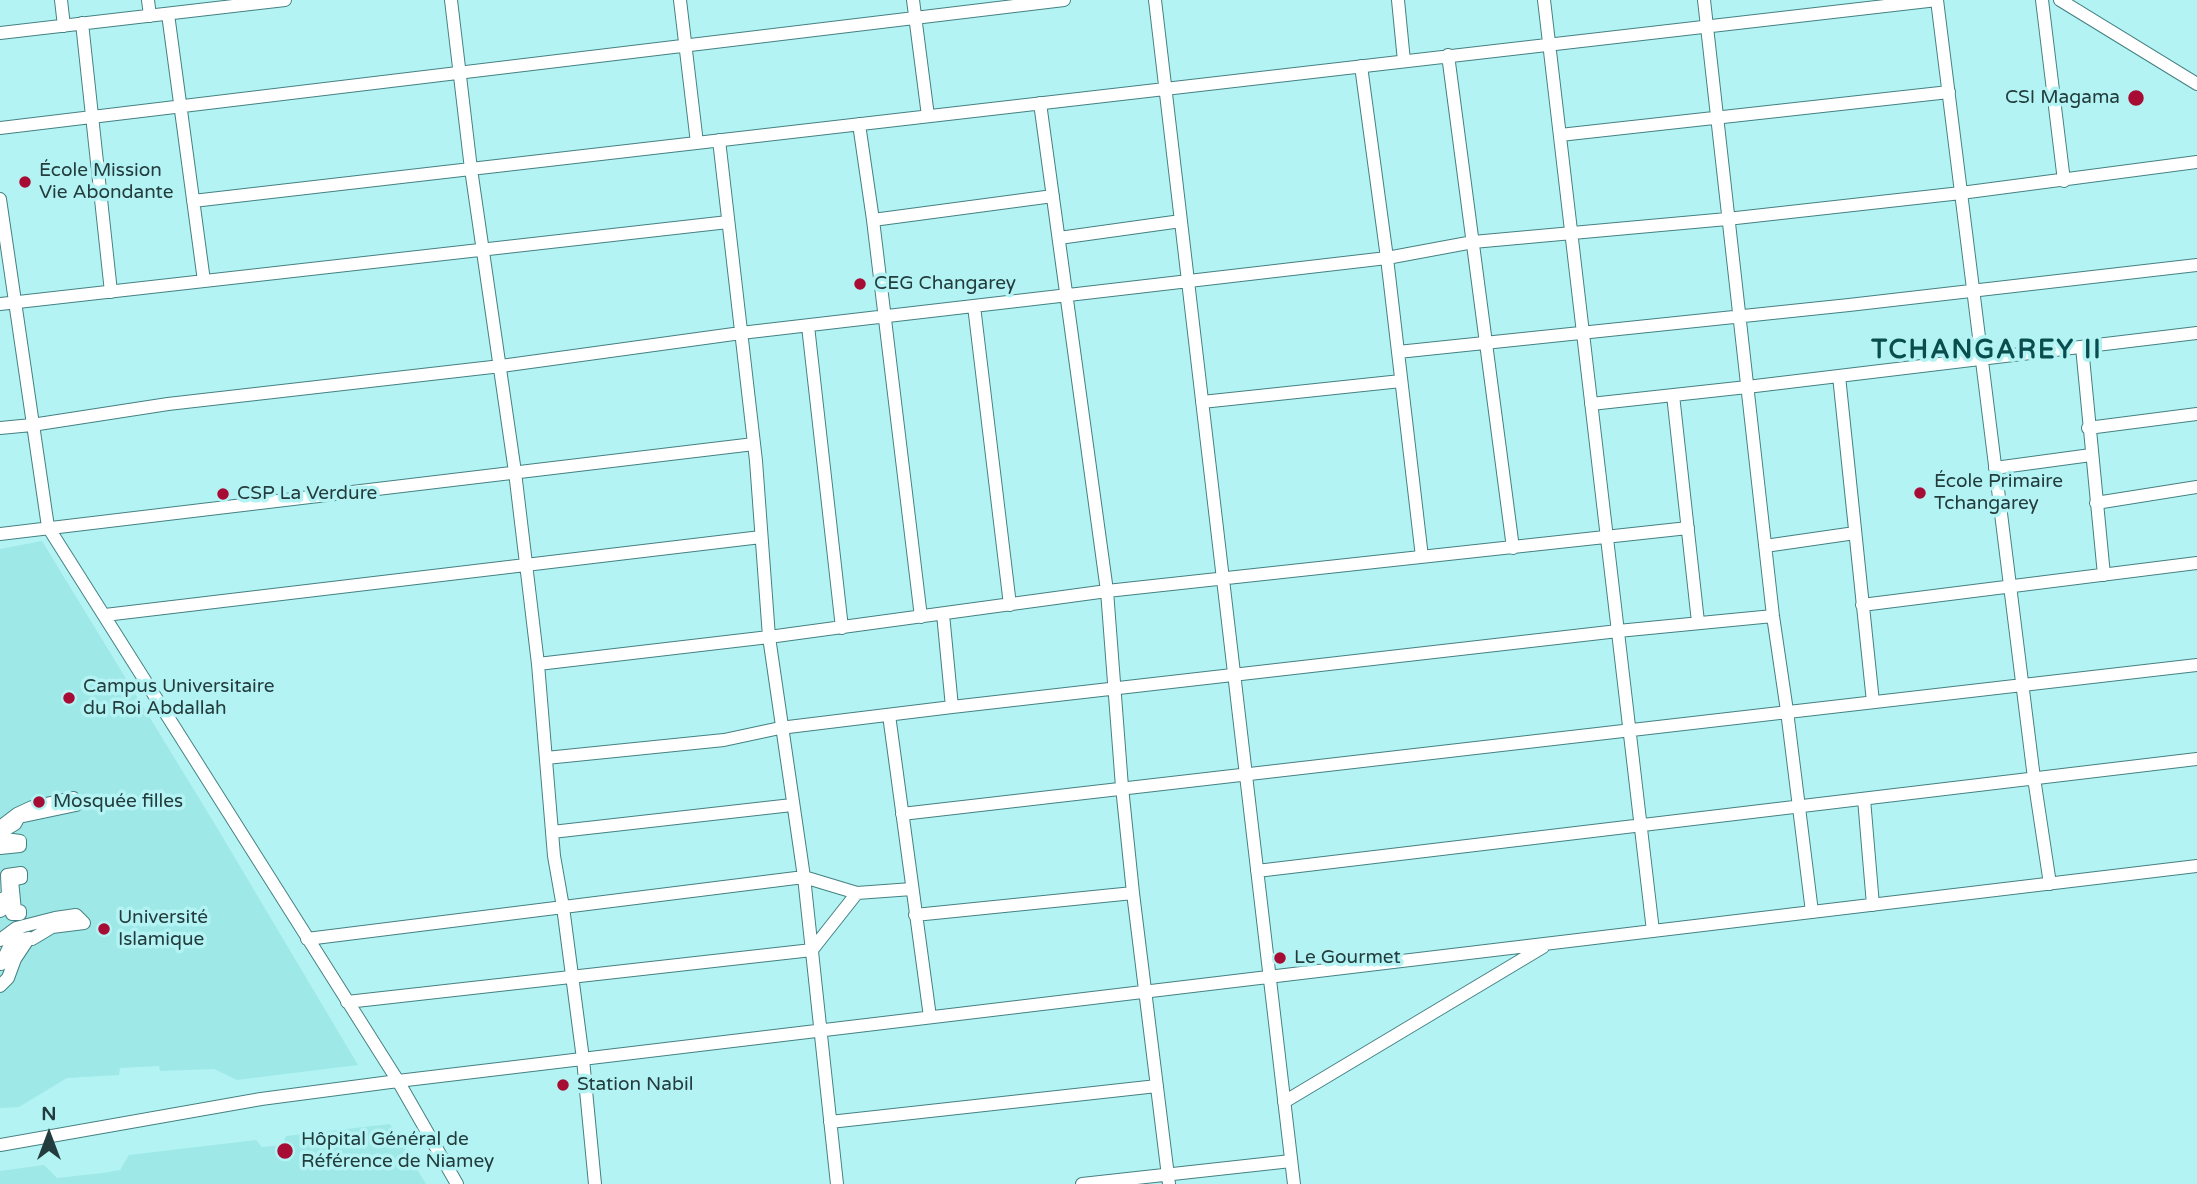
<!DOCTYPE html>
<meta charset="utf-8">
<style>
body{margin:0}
#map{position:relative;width:2197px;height:1184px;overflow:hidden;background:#b4f3f3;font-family:"Varela Round",sans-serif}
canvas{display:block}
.north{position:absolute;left:14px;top:1100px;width:70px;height:70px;-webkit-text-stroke:5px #b4f3f3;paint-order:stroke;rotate:0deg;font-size:19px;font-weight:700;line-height:28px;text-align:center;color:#233c3d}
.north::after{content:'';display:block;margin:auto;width:24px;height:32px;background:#233c3d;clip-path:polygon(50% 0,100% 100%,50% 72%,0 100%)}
</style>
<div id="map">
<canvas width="2197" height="1184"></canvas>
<div class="north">N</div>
</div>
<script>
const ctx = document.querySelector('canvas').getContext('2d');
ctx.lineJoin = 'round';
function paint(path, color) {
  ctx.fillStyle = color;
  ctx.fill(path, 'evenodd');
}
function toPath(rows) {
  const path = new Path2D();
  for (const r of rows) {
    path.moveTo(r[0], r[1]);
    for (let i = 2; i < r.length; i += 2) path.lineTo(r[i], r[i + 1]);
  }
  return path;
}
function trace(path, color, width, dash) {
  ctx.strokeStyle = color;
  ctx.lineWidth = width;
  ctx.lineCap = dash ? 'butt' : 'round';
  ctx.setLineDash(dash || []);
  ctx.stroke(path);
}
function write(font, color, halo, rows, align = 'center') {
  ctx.font = font + ' "Varela Round",sans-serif';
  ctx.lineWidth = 7;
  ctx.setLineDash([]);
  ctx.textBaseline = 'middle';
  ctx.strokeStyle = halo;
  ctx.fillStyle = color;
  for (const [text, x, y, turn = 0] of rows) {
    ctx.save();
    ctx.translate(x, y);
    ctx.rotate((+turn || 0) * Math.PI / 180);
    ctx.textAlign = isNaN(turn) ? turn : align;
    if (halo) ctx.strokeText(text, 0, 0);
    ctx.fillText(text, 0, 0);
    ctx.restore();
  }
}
const built = toPath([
 [42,541,216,826,358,1065,237,1080,214,1069,160,1071,159,1066,120,1068,119,1075,67,1078,19,1107,0,1108,0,549],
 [390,1124,426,1184,0,1184,0,1171,44,1165,57,1178,103,1173,120,1170,129,1155,256,1140,262,1147,282,1145,286,1136]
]);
const minor = toPath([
 [61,0,64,26],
 [148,0,150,16],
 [451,0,471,169,515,472,538,664,554,856,563,907,583,1059,595,1184],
 [680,0,697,143],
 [913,0,928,116],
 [1155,0,1294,1184],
 [1398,0,1404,61],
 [1544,0,1653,931],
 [1704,0,1773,616,1787,711,1812,912],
 [2042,0,2064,181],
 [2060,0,2197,84],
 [168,14,204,281],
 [82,23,111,292],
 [0,33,285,0],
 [1448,55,1513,548],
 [1361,66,1387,258,1422,557],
 [1040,103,1107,591,1122,787,1133,893,1169,1184],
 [859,124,873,220,921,617],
 [0,128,1064,0],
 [1560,135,1949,92],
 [719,140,756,461,769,637,804,877,837,1184],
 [0,199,48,527,398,1081,457,1184],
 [193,201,1937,0,2034,778,2050,884],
 [873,220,1053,196],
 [1059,238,1181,221],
 [0,304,728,222],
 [974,306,1010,605],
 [808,326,842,628],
 [2082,347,2104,575],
 [1398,352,1849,305,2197,265],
 [1839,376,1873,702],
 [1673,395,1698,622],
 [1202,402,1401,381],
 [1591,404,1747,387,2197,333],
 [0,428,32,425,168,404,501,366,741,333,1387,258,1473,242,1727,219,1961,193,2197,162],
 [2088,428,2197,414],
 [1995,468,2091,455],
 [2096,503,2197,487],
 [0,534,754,444],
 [1765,546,1855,533],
 [1862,605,2197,563],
 [943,614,952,707],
 [105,615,761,537],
 [538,664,769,637,1107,591,1688,528],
 [889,715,930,1017],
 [546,758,724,740,780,728,952,707,1618,631,1773,616],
 [1864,799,1873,905],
 [902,814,2197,665],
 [0,827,17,814,32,807,73,798,76,805,19,817,15,824,3,831,5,839,20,841,20,846,0,848],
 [552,832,792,805],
 [1257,871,2197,759],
 [0,900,8,896,7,875,21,873,21,878,12,880,15,911,20,911,20,914,12,914,12,904,0,911],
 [915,915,1133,893],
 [307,939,804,877,857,893,912,889],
 [0,940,16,928,55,918,76,915,84,923,52,927,32,939,17,938,10,945,1,964,0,963],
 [0,986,8,978,15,959,29,938],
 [347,1002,812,950,857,893],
 [1284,1102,1543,947],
 [830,1122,1157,1086],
 [0,1145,261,1099,398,1081,2197,866],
 [1082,1184,1291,1161]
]);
const markers = [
 [2136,98,9,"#a70d34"],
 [25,182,7,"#a70d34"],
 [860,284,7,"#a70d34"],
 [1920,493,7,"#a70d34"],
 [223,494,7,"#a70d34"],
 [69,698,7,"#a70d34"],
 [39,802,7,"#a70d34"],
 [104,929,7,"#a70d34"],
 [1280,958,7,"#a70d34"],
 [563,1085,7,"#a70d34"],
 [285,1151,9,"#a70d34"]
];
const poiNames = [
 ["CSI Magama",2120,98,"right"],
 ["École Mission",39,171],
 ["Vie Abondante",39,193],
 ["CEG Changarey",874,284],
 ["École Primaire",1934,482],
 ["Tchangarey",1934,504],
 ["CSP La Verdure",237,494],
 ["Campus Universitaire",83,687],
 ["du Roi Abdallah",83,709],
 ["Mosquée filles",53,802],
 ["Université",118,918],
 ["Islamique",118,940],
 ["Le Gourmet",1294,958],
 ["Station Nabil",577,1085],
 ["Hôpital Général de",301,1140],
 ["Référence de Niamey",301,1162]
];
const districtNames = [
 ["TCHANGAREY II",1987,351]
];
paint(built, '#9fe8e8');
trace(minor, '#458182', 14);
trace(minor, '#fff', 12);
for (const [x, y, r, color] of markers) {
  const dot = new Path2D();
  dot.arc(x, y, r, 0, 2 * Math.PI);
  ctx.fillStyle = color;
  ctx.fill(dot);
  trace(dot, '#b4f3f3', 2.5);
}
write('19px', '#233c3d', '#b4f3f3', poiNames, 'left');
ctx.letterSpacing = '2px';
write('bold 26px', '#084e4f', '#b4f3f3', districtNames);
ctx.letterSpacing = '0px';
</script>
